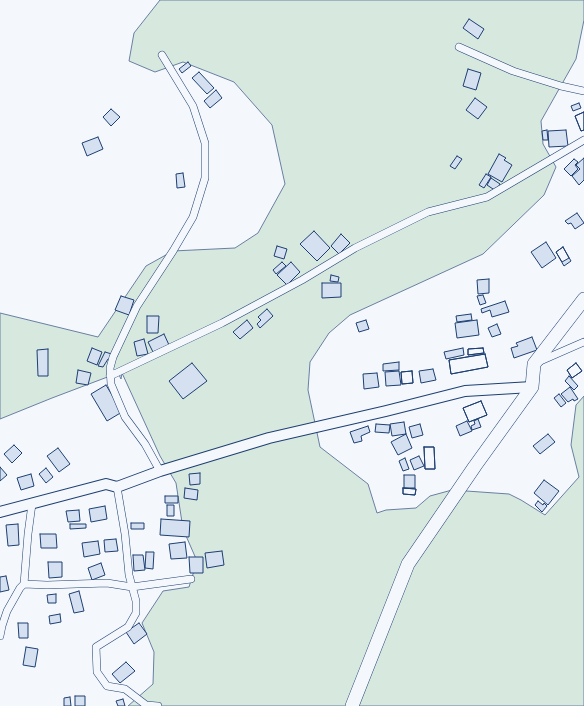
<!DOCTYPE html>
<style>
body{margin:0}
canvas{display:block;background:#f4f7fb}
</style>
<canvas width="584" height="706"></canvas>
<script>
const ctx = document.querySelector('canvas').getContext('2d');
ctx.lineJoin = 'round';
function paint(path, color) {
  ctx.fillStyle = color;
  ctx.fill(path, 'evenodd');
}
function toPath(rows) {
  const path = new Path2D();
  for (const r of rows) {
    path.moveTo(r[0], r[1]);
    for (let i = 2; i < r.length; i += 2) path.lineTo(r[i], r[i + 1]);
  }
  return path;
}
function trace(path, color, width, dash) {
  ctx.strokeStyle = color;
  ctx.lineWidth = width;
  ctx.lineCap = dash ? 'butt' : 'round';
  ctx.setLineDash(dash || []);
  ctx.stroke(path);
}
const green = toPath([
 [160,0,584,0,584,20,576,59,541,121,543,144,556,167,544,195,483,254,350,315,329,333,310,362,308,390,320,447,368,484,377,513,386,510,416,508,430,496,452,490,509,494,521,500,545,515,579,477,571,445,576,405,584,396,584,706,128,706,153,684,154,652,142,623,163,591,189,587,197,561,183,529,176,483,160,456,122,373,121,379,118,373,52,398,0,419,0,313,98,337,146,266,173,251,235,248,258,233,285,184,272,125,234,82,183,62,155,72,129,61,134,33,160,0]
]);
const building = toPath([
 [469,19,484,29,478,39,463,28,469,19],
 [188,62,191,66,182,73,179,69,188,62],
 [468,69,481,73,476,90,463,86,468,69],
 [199,72,214,88,207,94,192,78,199,72],
 [216,90,222,98,210,108,204,101,216,90],
 [475,98,487,107,478,119,466,110,475,98],
 [579,103,581,108,573,111,571,106,579,103],
 [111,109,120,117,111,126,103,117,111,109],
 [584,112,584,130,581,131,575,116,584,112],
 [584,112,584,130,581,131,575,116,584,112],
 [547,130,548,140,543,140,542,131,547,130],
 [566,130,568,146,549,147,548,131,566,130],
 [98,137,103,149,87,156,82,143,98,137],
 [499,154,506,158,504,160,512,165,502,182,488,174,499,154],
 [457,156,462,159,455,169,450,166,457,156],
 [584,158,584,180,579,185,572,176,580,169,576,165,584,158],
 [574,159,578,162,575,165,578,169,571,176,564,169,574,159],
 [183,173,185,187,177,188,176,174,183,173],
 [486,174,491,177,484,188,479,185,486,174],
 [491,178,500,184,496,191,487,185,491,178],
 [577,213,584,223,575,229,571,223,568,224,565,221,577,213],
 [314,231,330,248,317,261,300,244,314,231],
 [341,234,350,243,339,254,331,246,341,234],
 [546,242,556,258,542,268,531,252,546,242],
 [277,246,287,249,284,259,274,256,277,246],
 [563,247,569,258,562,262,556,252,563,247],
 [563,247,571,261,564,266,556,252,563,247],
 [282,262,286,266,276,274,273,270,282,262],
 [291,262,300,272,287,285,277,275,291,262],
 [331,275,339,277,338,282,330,281,331,275],
 [489,279,489,293,478,294,477,280,489,279],
 [322,283,341,283,341,297,322,298,322,283],
 [483,295,486,303,480,305,477,296,483,295],
 [121,296,134,300,129,315,115,310,121,296],
 [505,301,509,312,492,317,490,310,482,313,481,309,505,301],
 [267,309,273,316,260,328,257,324,261,320,258,317,267,309],
 [471,314,472,320,457,322,456,316,471,314],
 [147,316,159,316,158,333,147,333,147,316],
 [247,320,253,328,240,339,233,332,247,320],
 [366,320,369,329,359,332,356,323,366,320],
 [477,320,479,335,457,338,455,323,477,320],
 [497,324,501,334,492,337,488,328,497,324],
 [164,334,169,345,153,352,148,342,164,334],
 [532,337,537,350,514,358,511,348,518,346,516,343,532,337],
 [144,339,148,354,137,356,134,342,144,339],
 [92,348,102,352,97,365,87,361,92,348],
 [463,348,464,355,446,359,444,352,463,348],
 [483,348,484,353,468,355,468,349,483,348],
 [483,348,484,353,468,355,468,349,483,348],
 [48,349,48,376,38,376,37,350,48,349],
 [105,352,115,355,112,360,108,359,103,367,98,366,105,352],
 [485,354,488,367,451,374,449,360,485,354],
 [485,354,488,367,451,374,449,360,485,354],
 [399,362,399,370,383,371,383,364,399,362],
 [192,363,207,381,183,399,169,381,192,363],
 [576,363,582,371,572,378,567,370,576,363],
 [576,363,582,371,572,378,567,370,576,363],
 [433,369,436,380,421,383,419,371,433,369],
 [78,370,91,373,88,385,76,383,78,370],
 [399,371,401,385,386,386,385,372,399,371],
 [412,371,413,383,402,384,401,372,412,371],
 [412,371,413,383,402,384,401,372,412,371],
 [377,373,379,387,364,389,363,374,377,373],
 [569,376,578,386,574,390,565,381,569,376],
 [106,385,122,412,107,421,91,394,106,385],
 [570,387,578,399,574,401,573,399,568,402,561,394,570,387],
 [559,394,566,403,561,407,554,398,559,394],
 [481,401,487,415,469,422,463,408,481,401],
 [481,401,487,415,469,422,463,408,481,401],
 [478,419,481,427,472,430,471,426,475,424,474,421,478,419],
 [467,421,472,431,460,436,456,426,467,421],
 [404,422,406,434,392,436,390,424,404,422],
 [376,424,390,425,389,433,375,432,376,424],
 [420,424,423,435,412,438,409,427,420,424],
 [368,426,370,432,361,436,362,441,354,443,350,432,368,426],
 [406,434,412,448,398,455,391,442,406,434],
 [548,434,555,442,540,454,533,446,548,434],
 [14,445,22,453,12,463,4,454,14,445],
 [424,447,434,447,435,469,425,469,424,447],
 [424,447,434,447,435,469,425,469,424,447],
 [58,448,70,464,59,472,47,456,58,448],
 [419,456,424,466,414,470,410,460,419,456],
 [405,458,409,469,403,471,399,461,405,458],
 [0,467,7,475,0,481,0,467],
 [46,468,53,477,46,483,39,474,46,468],
 [200,473,200,484,190,485,189,474,200,473],
 [31,474,34,486,21,490,17,478,31,474],
 [404,475,415,475,415,488,404,488,404,475],
 [544,480,559,491,548,505,534,493,544,480],
 [185,488,198,490,197,500,184,498,185,488],
 [403,488,416,489,415,495,403,494,403,488],
 [403,488,416,489,415,495,403,494,403,488],
 [165,496,178,496,178,503,165,503,165,496],
 [538,501,543,505,544,503,547,506,542,512,535,505,538,501],
 [167,505,174,505,174,516,167,516,167,505],
 [105,506,107,519,91,522,89,509,105,506],
 [79,510,80,521,68,522,66,511,79,510],
 [161,519,190,521,189,537,160,535,161,519],
 [131,523,144,523,144,529,131,529,131,523],
 [18,524,19,545,8,546,6,525,18,524],
 [70,524,86,524,86,528,70,529,70,524],
 [40,534,56,534,57,548,41,548,40,534],
 [116,539,118,551,105,552,104,540,116,539],
 [98,541,100,554,84,557,82,543,98,541],
 [185,542,187,558,171,559,169,544,185,542],
 [222,551,224,565,207,568,205,553,222,551],
 [146,552,154,552,153,569,145,568,146,552],
 [133,555,143,555,145,570,134,571,133,555],
 [189,557,203,557,203,573,190,573,189,557],
 [48,562,62,562,62,577,49,578,48,562],
 [101,563,105,575,92,580,88,568,101,563],
 [6,576,9,590,0,592,0,577,6,576],
 [79,591,84,611,74,613,69,594,79,591],
 [56,594,56,603,48,603,47,595,56,594],
 [60,614,61,622,50,624,49,616,60,614],
 [18,623,28,623,28,638,19,638,18,623],
 [139,623,147,634,134,644,126,632,139,623],
 [26,647,38,649,35,667,23,665,26,647],
 [126,662,135,671,120,683,112,674,126,662],
 [75,696,85,696,85,706,75,706,75,696],
 [70,697,71,706,64,706,64,698,70,697],
 [123,699,125,706,118,706,116,701,123,699]
]);
const street = toPath([
 [459,47,513,71,561,86,584,91],
 [538,362,584,342],
 [110,376,222,323,302,280,355,248,428,212,487,197,584,140],
 [160,471,145,444,125,417,111,384,110,368,113,357,137,306,173,251,193,217,205,178,205,143,193,106,162,55],
 [117,487,125,534,129,575,136,601,136,613,128,627,96,647,97,672,107,686,125,689,146,705,158,706],
 [32,504,28,534,24,584,47,585,107,583,132,587,191,579],
 [0,636,2,626,7,611,20,588,24,584]
]);
const secondary = toPath([
 [0,512,106,484,117,487,160,471,269,438,386,411,465,391,532,387]
]);
const highway = toPath([
 [352,706,408,564,475,466,532,387,534,364,584,299]
]);
paint(green, '#d7e8df');
trace(green, '#687fa3', 1);
paint(building, '#d5e0f0');
trace(building, '#1d3f73', 1);
trace(street, '#1d3f73', 8);
trace(secondary, '#1d3f73', 12);
trace(highway, '#1d3f73', 14);
trace(street, '#f4f7fb', 7);
trace(secondary, '#f4f7fb', 10);
trace(highway, '#f4f7fb', 13);
</script>
